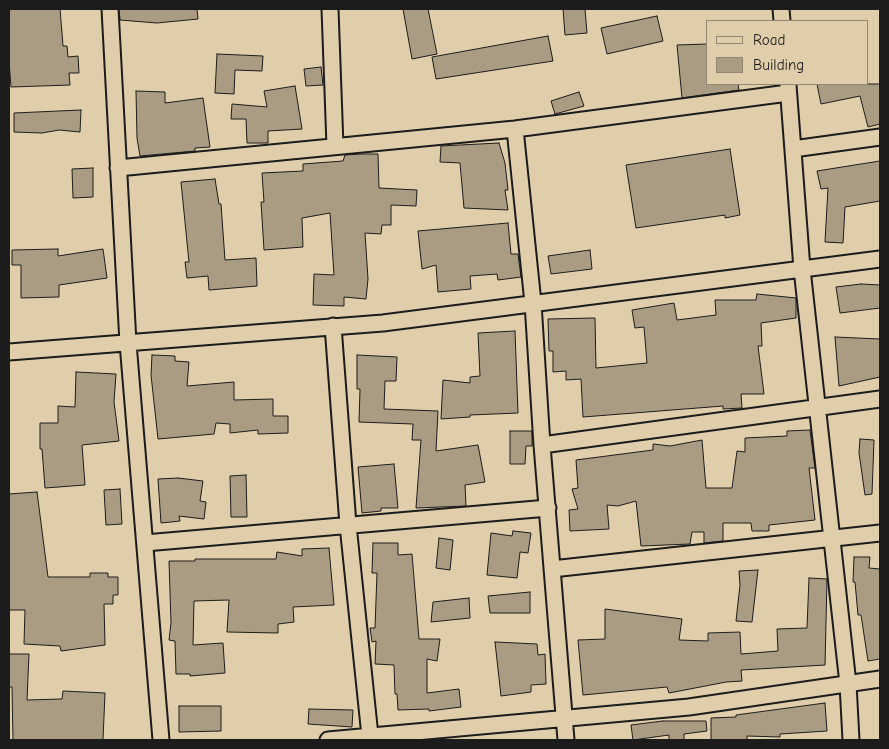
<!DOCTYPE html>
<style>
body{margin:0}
#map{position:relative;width:889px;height:749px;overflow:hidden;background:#e0ceab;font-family:"Comic Neue",sans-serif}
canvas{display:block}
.frame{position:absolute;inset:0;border:10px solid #1c1c1c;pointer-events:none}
.legend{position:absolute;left:706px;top:20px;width:162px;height:65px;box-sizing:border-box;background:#e0ceab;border:1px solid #928772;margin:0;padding:6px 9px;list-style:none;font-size:15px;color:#1c1c1c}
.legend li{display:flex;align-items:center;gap:10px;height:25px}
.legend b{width:25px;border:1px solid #928772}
</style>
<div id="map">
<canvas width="889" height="749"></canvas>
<div class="frame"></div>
<ul class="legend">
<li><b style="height:6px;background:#e0ceab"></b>Road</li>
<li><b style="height:14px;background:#aa9c83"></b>Building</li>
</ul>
</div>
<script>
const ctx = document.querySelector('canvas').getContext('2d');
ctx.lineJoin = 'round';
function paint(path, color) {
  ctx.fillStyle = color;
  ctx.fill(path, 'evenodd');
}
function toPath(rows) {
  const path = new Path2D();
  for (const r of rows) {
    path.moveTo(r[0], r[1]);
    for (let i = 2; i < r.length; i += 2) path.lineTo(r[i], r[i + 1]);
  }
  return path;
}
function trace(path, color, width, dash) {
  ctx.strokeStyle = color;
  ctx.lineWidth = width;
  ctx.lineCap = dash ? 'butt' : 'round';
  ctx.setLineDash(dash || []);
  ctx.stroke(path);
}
const building = toPath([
 [9,9,60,9,63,46,67,46,68,57,78,56,79,73,69,73,70,85,11,87,9,61,9,9],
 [119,9,197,9,198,19,157,23,120,20,119,9],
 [403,9,428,9,437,54,412,59,403,9],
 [563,9,585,9,587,33,565,35,563,9],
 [657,16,663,41,607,54,601,28,657,16],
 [548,36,553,61,436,79,432,57,548,36],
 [708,44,708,84,738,84,739,90,682,98,677,45,708,44],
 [217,54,263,56,262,71,235,70,234,94,215,93,217,54],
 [321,67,323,85,306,86,304,69,321,67],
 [817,84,880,84,880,124,868,127,860,96,821,104,817,84],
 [295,86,302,129,268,131,268,143,247,143,246,119,231,119,232,104,267,107,264,91,295,86],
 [136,91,165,92,165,103,203,98,210,147,195,148,195,151,140,156,137,138,136,91],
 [579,92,584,106,555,114,551,101,579,92],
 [81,110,80,132,59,130,42,133,14,132,14,113,81,110],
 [499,143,505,163,508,190,505,190,508,210,464,208,460,163,440,162,441,146,499,143],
 [730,149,740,215,725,218,725,215,636,228,626,165,730,149],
 [360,154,378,154,379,188,417,190,416,206,391,205,391,225,382,225,381,234,365,233,368,279,366,299,344,297,344,306,313,305,314,274,334,275,330,213,302,218,303,247,264,250,261,202,264,202,262,173,303,171,303,164,343,161,345,155,360,154],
 [880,161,880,201,845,207,843,243,825,242,828,188,821,189,817,171,880,161],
 [93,168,93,197,73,198,72,169,93,168],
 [215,179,219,204,221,204,225,260,256,258,257,286,209,290,208,276,187,278,185,262,189,262,181,182,215,179],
 [508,223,511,254,518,254,521,277,498,280,497,274,470,276,471,289,438,292,436,265,422,269,418,231,508,223],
 [58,249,58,256,103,249,107,278,59,285,59,297,21,298,21,265,12,265,12,250,58,249],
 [590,250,592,269,551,274,548,256,590,250],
 [861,284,880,285,880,308,840,313,836,287,861,284],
 [757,294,796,298,796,318,761,323,762,346,758,346,764,394,741,394,742,408,723,409,723,406,583,417,581,379,566,380,566,371,553,372,553,351,549,351,548,319,595,318,596,368,647,363,644,327,635,328,632,310,674,303,677,320,716,315,715,300,756,300,757,294],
 [515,331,518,413,470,415,470,417,441,419,443,380,470,383,470,377,480,376,478,333,515,331],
 [835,337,880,339,880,377,839,386,835,337],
 [152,355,175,356,175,361,189,362,187,386,234,382,234,400,273,399,273,416,288,416,288,433,258,434,258,430,230,433,230,424,216,423,214,434,158,439,151,375,152,355],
 [357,355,397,357,396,381,385,381,384,409,438,411,436,451,478,445,485,482,465,485,466,506,416,508,421,440,412,440,413,424,359,422,360,389,357,389,357,355],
 [76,372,116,374,114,402,119,441,82,445,85,485,45,488,42,449,40,449,40,423,58,423,58,406,75,407,76,372],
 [810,430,815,468,809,468,815,520,769,525,769,531,752,531,751,523,723,523,723,541,704,543,704,532,692,532,690,544,641,546,636,501,618,506,607,505,609,529,570,531,569,510,578,509,572,489,578,488,576,460,653,450,653,444,670,446,702,440,706,488,732,488,737,451,745,452,745,438,787,436,787,431,810,430],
 [510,431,532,431,532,446,526,446,525,464,510,464,510,431],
 [860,439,874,440,872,494,865,495,859,453,860,439],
 [394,464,398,508,381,508,381,511,362,513,358,467,394,464],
 [246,475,247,517,231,517,230,476,246,475],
 [178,478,203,481,200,501,206,502,204,519,179,516,180,521,161,523,158,479,178,478],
 [120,489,122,524,106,525,104,490,120,489],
 [37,492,48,577,90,577,90,573,108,573,108,577,118,577,118,595,113,595,113,604,104,604,105,645,61,651,60,646,24,644,25,610,9,610,9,494,37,492],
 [513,531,531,533,528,553,520,552,517,578,487,575,491,533,512,536,513,531],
 [439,538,453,540,450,570,436,568,439,538],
 [373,543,398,543,398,555,412,554,419,639,440,639,437,661,427,659,427,693,459,689,461,707,429,711,429,709,398,710,397,694,395,694,394,665,375,664,376,641,372,642,370,628,375,628,377,573,372,573,373,543],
 [329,548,334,605,293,607,294,622,278,624,278,633,227,632,229,600,194,601,193,645,223,643,225,673,190,676,190,674,176,674,175,641,169,640,171,623,169,561,195,561,195,559,276,559,277,552,302,556,302,549,329,548],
 [854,557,870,557,869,568,880,569,880,659,868,661,861,615,858,615,855,582,853,582,854,557],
 [758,570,752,622,736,621,740,585,739,571,758,570],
 [809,578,827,579,825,665,741,670,742,681,726,682,669,693,667,687,583,695,578,640,605,639,605,609,682,619,679,640,708,641,708,633,740,632,741,654,778,651,777,629,807,628,809,578],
 [530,592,530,613,490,613,488,596,530,592],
 [469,598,470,618,431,622,433,602,469,598],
 [495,642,537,644,538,655,545,654,546,684,531,685,531,692,501,696,495,642],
 [9,654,29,654,27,700,62,699,63,691,105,693,103,740,13,740,12,687,9,687,9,654],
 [825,703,827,731,780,734,780,737,747,736,747,740,711,740,711,718,736,717,736,715,825,703],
 [179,706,221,706,221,731,179,732,179,706],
 [309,709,353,710,352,727,308,724,309,709],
 [663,721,706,721,707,731,684,734,684,740,669,740,669,735,633,740,631,725,663,721]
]);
const minor = toPath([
 [110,9,128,343,161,740],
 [330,9,335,146],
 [781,9,782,21],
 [788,85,802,269,848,684,851,740],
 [515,129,533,303,542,445,566,740],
 [793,149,880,137],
 [118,168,515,129,788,93],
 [333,326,348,525,370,736],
 [9,352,383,323,880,259],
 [542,445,880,399],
 [145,543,548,508],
 [552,569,880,533],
 [328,740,689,707,880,679]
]);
paint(building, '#aa9c83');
trace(building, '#1c1c1c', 1);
trace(minor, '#1c1c1c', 19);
trace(minor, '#e0ceab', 15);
</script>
